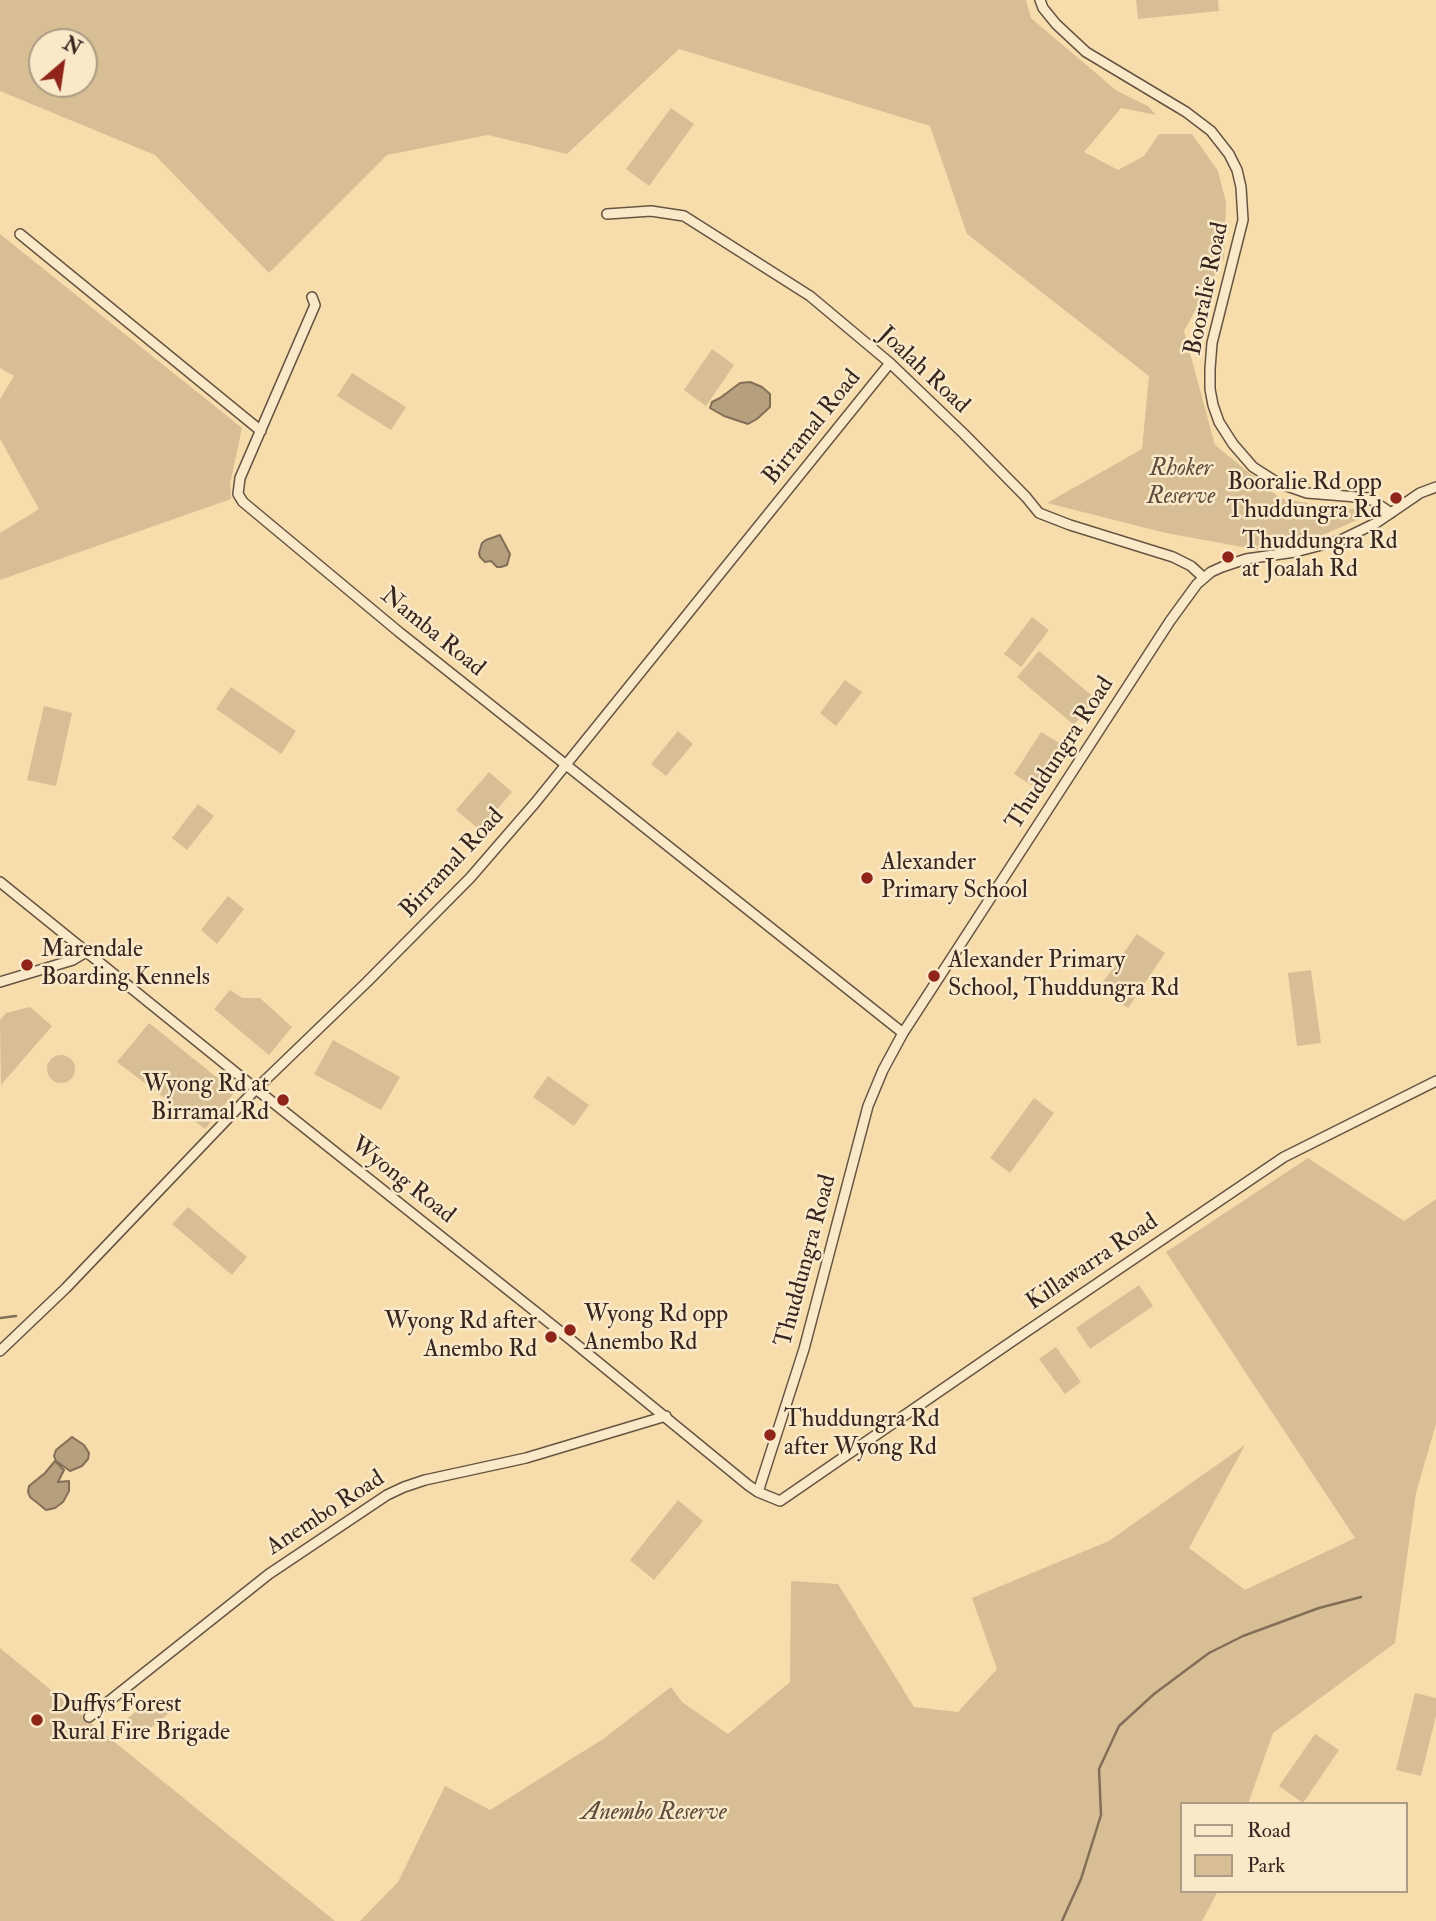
<!DOCTYPE html>
<style>
body{margin:0}
#map{position:relative;width:1436px;height:1921px;overflow:hidden;background:#f8ddac;font-family:"IM FELL Double Pica",serif}
canvas{display:block}
.legend{position:absolute;left:1180px;top:1802px;width:228px;height:91px;box-sizing:border-box;background:#fae9c9;border:2px solid #ac9b85;margin:0;padding:9px 12px;list-style:none;font-size:21px;color:#362620}
.legend li{display:flex;align-items:center;gap:14px;height:35px}
.legend b{width:35px;border:2px solid #ac9b85}
.north{position:absolute;left:28px;top:28px;width:70px;height:70px;box-sizing:border-box;background:#fae9c9;border:2px solid #ac9b85;border-radius:50%;rotate:29deg;font-size:19px;font-weight:700;line-height:28px;text-align:center;color:#362620}
.north::after{content:'';display:block;margin:auto;width:24px;height:32px;background:#8f2418;clip-path:polygon(50% 0,100% 100%,50% 72%,0 100%)}
</style>
<div id="map">
<canvas width="1436" height="1921"></canvas>
<ul class="legend">
<li><b style="height:9px;background:#fae9c9"></b>Road</li>
<li><b style="height:19px;background:#d7be94"></b>Park</li>
</ul>
<div class="north">N</div>
</div>
<script>
const ctx = document.querySelector('canvas').getContext('2d');
ctx.lineJoin = 'round';
function paint(path, color) {
  ctx.fillStyle = color;
  ctx.fill(path, 'evenodd');
}
function toPath(rows) {
  const path = new Path2D();
  for (const r of rows) {
    if (r.length === 3) {
      path.moveTo(r[0] + r[2], r[1]);
      path.arc(r[0], r[1], r[2], 0, 2 * Math.PI);
      continue;
    }
    path.moveTo(r[0], r[1]);
    for (let i = 2; i < r.length; i += 2) path.lineTo(r[i], r[i + 1]);
  }
  return path;
}
function trace(path, color, width, dash) {
  ctx.strokeStyle = color;
  ctx.lineWidth = width;
  ctx.lineCap = dash ? 'butt' : 'round';
  ctx.setLineDash(dash || []);
  ctx.stroke(path);
}
function write(font, color, halo, rows, align = 'center') {
  ctx.font = font + ' "IM FELL Double Pica",serif';
  ctx.lineWidth = 5;
  ctx.setLineDash([]);
  ctx.textBaseline = 'middle';
  ctx.strokeStyle = halo;
  ctx.fillStyle = color;
  for (const [text, x, y, turn = 0] of rows) {
    ctx.save();
    ctx.translate(x, y);
    ctx.rotate((+turn || 0) * Math.PI / 180);
    ctx.textAlign = isNaN(turn) ? turn : align;
    if (halo) ctx.strokeText(text, 0, 0);
    ctx.fillText(text, 0, 0);
    ctx.restore();
  }
}
const green = toPath([
 [0,0,1026,0,1031,18,1117,91,1148,106,1156,115,1121,108,1084,152,1118,170,1144,156,1159,134,1192,134,1218,171,1226,202,1224,258,1184,331,1215,445,1280,498,1333,508,1355,509,1371,514,1316,538,1259,550,1166,533,1047,503,1142,449,1149,376,967,234,930,126,679,49,567,154,488,135,387,155,269,273,155,155,0,91],
 [42,42,84,42,84,84,42,84],
 [1136,0,1218,0,1219,11,1138,19],
 [671,108,694,124,649,186,626,169],
 [0,234,242,428,230,484,231,499,0,580,0,533,39,509,0,439,0,399,14,376,0,368],
 [712,349,734,365,706,406,684,390],
 [352,373,406,407,391,430,337,396],
 [1032,617,1049,630,1021,667,1004,654],
 [1039,651,1096,699,1074,725,1017,677],
 [845,680,862,692,836,726,820,713],
 [231,687,296,731,281,754,216,709],
 [44,706,72,713,56,786,27,780],
 [678,731,693,744,666,776,651,764],
 [1041,732,1061,744,1034,787,1014,774],
 [489,772,512,792,480,830,456,810],
 [198,804,214,816,187,850,172,838],
 [228,896,244,909,217,944,201,930],
 [1137,934,1165,953,1128,1008,1099,988],
 [1311,970,1321,1043,1297,1046,1288,973],
 [230,990,242,998,260,998,292,1027,269,1055,214,1009],
 [30,1007,52,1026,1,1085,0,1020,6,1013],
 [149,1023,235,1092,205,1129,117,1062],
 [333,1040,400,1077,381,1110,314,1074],
 [61,1069,14],
 [548,1076,589,1105,574,1126,533,1097],
 [1034,1098,1054,1113,1010,1173,990,1158],
 [1308,1158,1404,1221,1436,1199,1436,1424,1416,1493,1395,1643,1273,1733,1248,1804,1182,1804,1182,1891,1218,1891,1202,1921,360,1921,398,1882,445,1786,490,1810,603,1739,671,1687,682,1702,728,1734,790,1682,791,1581,838,1584,914,1707,958,1712,997,1669,972,1598,1109,1541,1245,1445,1189,1548,1245,1590,1355,1538,1166,1252],
 [188,1207,247,1257,232,1275,172,1224],
 [1139,1285,1153,1306,1090,1349,1076,1328],
 [1056,1347,1081,1382,1065,1394,1039,1359],
 [678,1500,703,1521,654,1580,630,1560],
 [0,1648,80,1714,335,1921,0,1921],
 [1415,1693,1436,1698,1436,1716,1421,1776,1396,1770],
 [155,1696,169,1713,132,1743,118,1726],
 [1315,1734,1339,1750,1303,1803,1279,1786]
]);
const water = toPath([
 [750,382,762,387,770,394,770,407,757,419,748,424,724,416,710,408,712,402,720,398,740,383,750,382],
 [500,535,510,554,507,565,501,567,497,567,491,561,485,562,480,557,479,553,482,543,486,540,500,535],
 [72,1437,84,1445,89,1453,88,1459,82,1466,70,1471,56,1461,54,1456,56,1450,72,1437],
 [55,1461,64,1470,58,1482,69,1481,69,1491,63,1502,55,1508,46,1510,30,1497,28,1492,29,1486,45,1473,55,1461]
]);
const stream = toPath([
 [0,1318,16,1316],
 [1062,1921,1081,1879,1101,1815,1099,1769,1119,1726,1154,1694,1209,1653,1243,1636,1319,1608,1361,1597]
]);
const minor = toPath([
 [1040,0,1043,8,1056,24,1086,52,1186,112,1211,131,1229,154,1237,170,1241,187,1243,220,1212,343,1210,369,1210,389,1213,405,1219,422,1233,444,1253,467,1278,483,1307,493,1369,498,1391,513],
 [607,214,651,211,684,216,810,296,890,363,964,434,1026,497,1039,513,1070,525,1173,557,1191,566,1204,578],
 [20,234,261,431],
 [312,297,315,305,240,478,238,494,243,502,399,632,903,1033],
 [0,882,256,1089,571,1340,748,1485,758,1492,780,1501,1011,1342,1284,1157,1436,1081],
 [0,982,73,960,86,952],
 [0,1351,66,1288,256,1089,367,982,470,878,535,803,890,363],
 [758,1492,804,1349,868,1106,883,1070,903,1033,1170,621,1197,584,1211,572,1222,567,1246,559,1295,552,1341,540,1376,523,1420,493,1436,487],
 [89,1717,269,1574,387,1495,404,1487,425,1480,526,1458,666,1416]
]);
const markers = [
 [1396,498,7,"#8f2418"],
 [1228,557,7,"#8f2418"],
 [867,878,7,"#8f2418"],
 [27,965,7,"#8f2418"],
 [934,976,7,"#8f2418"],
 [283,1100,7,"#8f2418"],
 [570,1330,7,"#8f2418"],
 [551,1337,7,"#8f2418"],
 [770,1435,7,"#8f2418"],
 [37,1720,7,"#8f2418"]
];
const streetNames = [
 ["Booralie Road",1208,289,-78],
 ["Joalah Road",923,371,43],
 ["Birramal Road",813,428,-51],
 ["Namba Road",432,633,39],
 ["Thuddungra Road",1061,754,-57],
 ["Birramal Road",453,864,-47],
 ["Wyong Road",402,1181,38],
 ["Thuddungra Road",807,1261,-75],
 ["Killawarra Road",1093,1263,-34],
 ["Anembo Road",326,1514,-33]
];
const parkNames = [
 ["Rhoker",1181,470],
 ["Reserve",1181,498],
 ["Anembo Reserve",654,1814]
];
const poiNames = [
 ["Booralie Rd opp",1382,484,"right"],
 ["Thuddungra Rd",1382,512,"right"],
 ["Thuddungra Rd",1242,543],
 ["at Joalah Rd",1242,571],
 ["Alexander",881,864],
 ["Primary School",881,892],
 ["Marendale",41,951],
 ["Boarding Kennels",41,979],
 ["Alexander Primary",948,962],
 ["School, Thuddungra Rd",948,990],
 ["Wyong Rd at",269,1086,"right"],
 ["Birramal Rd",269,1114,"right"],
 ["Wyong Rd opp",584,1316],
 ["Anembo Rd",584,1344],
 ["Wyong Rd after",537,1323,"right"],
 ["Anembo Rd",537,1351,"right"],
 ["Thuddungra Rd",784,1421],
 ["after Wyong Rd",784,1449],
 ["Duffys Forest",51,1706],
 ["Rural Fire Brigade",51,1734]
];
paint(green, '#d7be94');
paint(water, '#b69f7c');
trace(water, '#836f57', 2);
trace(stream, '#836f57', 2.5);
trace(minor, '#665443', 12);
trace(minor, '#fae9c9', 9);
for (const [x, y, r, color] of markers) {
  const dot = new Path2D();
  dot.arc(x, y, r, 0, 2 * Math.PI);
  ctx.fillStyle = color;
  ctx.fill(dot);
  trace(dot, '#fae9c9', 2.5);
}
write('24px', '#362620', '#fae9c9', streetNames);
write('italic 24px', '#5e4c3d', '#fae9c9', parkNames);
write('24px', '#362620', '#fae9c9', poiNames, 'left');
</script>
